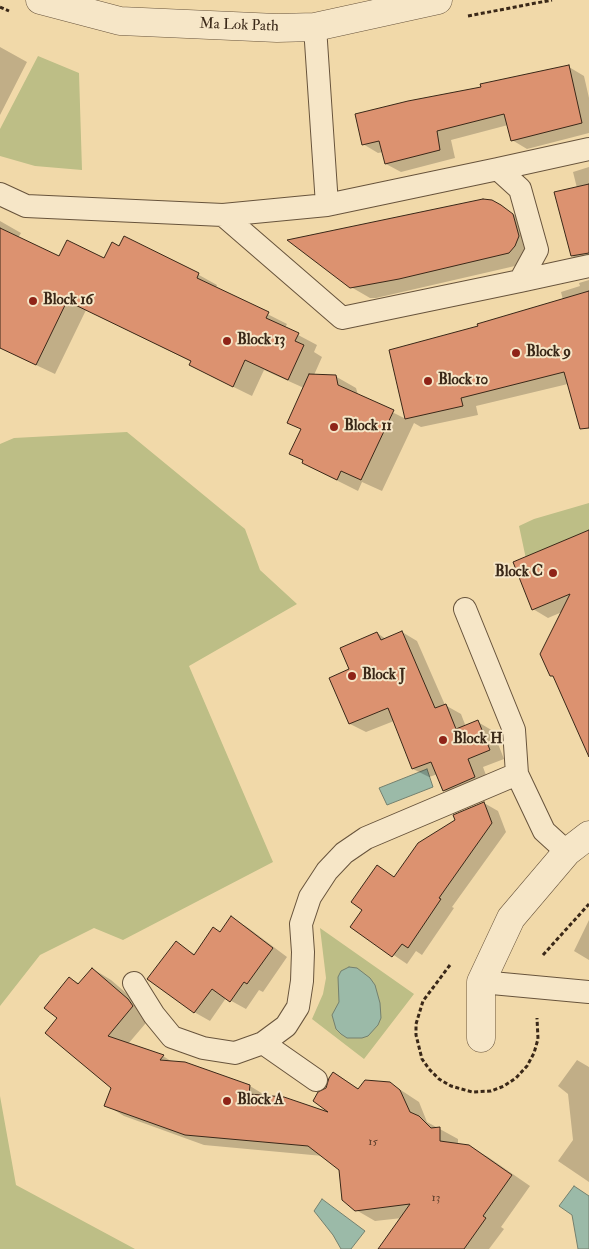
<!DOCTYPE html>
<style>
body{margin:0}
canvas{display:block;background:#f1d9a9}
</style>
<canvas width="589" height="1249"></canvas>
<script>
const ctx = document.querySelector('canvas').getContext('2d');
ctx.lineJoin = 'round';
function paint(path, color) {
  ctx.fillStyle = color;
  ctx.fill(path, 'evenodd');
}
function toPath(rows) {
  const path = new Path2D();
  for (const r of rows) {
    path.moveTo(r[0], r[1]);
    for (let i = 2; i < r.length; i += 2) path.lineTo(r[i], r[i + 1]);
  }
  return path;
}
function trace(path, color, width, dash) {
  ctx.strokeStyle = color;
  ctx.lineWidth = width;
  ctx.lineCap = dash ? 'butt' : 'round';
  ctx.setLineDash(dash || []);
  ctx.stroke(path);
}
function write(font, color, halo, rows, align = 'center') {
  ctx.font = font + ' "IM FELL Double Pica",serif';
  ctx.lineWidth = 4;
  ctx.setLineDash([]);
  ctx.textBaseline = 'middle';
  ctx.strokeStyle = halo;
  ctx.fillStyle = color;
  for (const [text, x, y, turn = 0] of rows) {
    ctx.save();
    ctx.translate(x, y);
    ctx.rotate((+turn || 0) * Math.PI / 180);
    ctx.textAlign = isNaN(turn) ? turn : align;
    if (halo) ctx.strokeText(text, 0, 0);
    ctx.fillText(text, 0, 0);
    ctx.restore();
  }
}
const green = toPath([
 [38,56,79,73,82,170,35,166,0,156,0,129],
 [127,432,245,529,260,570,297,604,189,666,273,862,123,940,94,928,40,955,0,1006,0,444,14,438],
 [589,503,589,571,529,573,519,526,534,519],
 [320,928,414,994,364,1059,312,1019,323,994,326,978],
 [0,1096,16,1185,135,1249,0,1249]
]);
const water = toPath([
 [427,769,433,787,387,805,379,788,427,769],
 [349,967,357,968,370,978,375,985,380,1003,381,1018,378,1025,368,1036,362,1038,347,1038,341,1034,336,1029,332,1015,339,1002,338,977,341,971,349,967],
 [574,1186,589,1196,589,1249,578,1249,572,1215,559,1206,574,1186],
 [322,1199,365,1231,351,1249,341,1249,333,1235,314,1211,322,1199]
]);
const shadow = toPath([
 [0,47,27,62,0,115],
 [569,67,584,76,589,98,589,133,527,149,512,140,508,125,451,140,455,158,401,172,386,164,383,152,378,153,363,144,482,88],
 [589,167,589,264,588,264,572,256,577,188,573,172],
 [511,213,532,226,528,263,376,298,370,298,351,287],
 [0,221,21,233,18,238,59,258,105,260,120,248,125,238,199,275,217,285,216,288,287,324,285,328,317,345,314,352,322,357,314,375,335,376,356,388,358,395,406,419,479,327,563,300,561,292,580,286,579,283,589,280,589,387,572,383,476,406,478,415,421,427,414,423,382,491,362,482,358,491,324,474,291,454,302,430,289,423,304,388,264,370,252,396,209,375,190,365,192,362,86,310,55,374,0,348],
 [589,534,589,741,562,612,548,618,533,609],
 [402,632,417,641,445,705,461,714,466,727,478,722,493,731,504,759,483,767,490,786,459,799,444,790,438,774,429,777,413,769,394,721,366,732,350,724,331,679,351,670,377,633,386,639],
 [484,803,498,811,506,832,452,907,454,908,422,955,416,951,407,964,352,927,364,910,377,867,396,878],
 [232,918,247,927,287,957,263,992,259,990,246,1009,226,998,210,1021,194,1012,176,943,196,955,221,933],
 [589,920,589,960,574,951],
 [93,969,111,980,147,1011,151,1017,128,1044,163,1056,174,1063,250,1086,268,1097,333,1115,328,1089,334,1073,359,1089,390,1083,419,1102,427,1122,458,1139,458,1145,469,1146,488,1157,530,1186,501,1227,504,1229,489,1249,379,1249,402,1218,375,1221,356,1210,340,1169,323,1156,204,1145,124,1116,106,1105,112,1088,59,1018,70,978,80,984],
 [577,1060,589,1067,589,1182,558,1161,573,1140,568,1094,558,1086]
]);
const building = toPath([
 [569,65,582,123,511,141,504,114,437,131,440,150,385,164,379,141,362,145,355,114,408,101,481,87,480,84,569,65],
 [589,184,589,253,571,256,554,192,589,184],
 [483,199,492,200,501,205,513,214,519,236,515,246,509,253,399,279,350,288,287,240,483,199],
 [0,228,59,256,67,240,104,258,112,242,119,246,124,236,199,273,197,278,269,312,266,318,299,333,295,341,304,345,288,380,245,360,233,387,189,365,191,361,67,301,36,365,0,348,0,228],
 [589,291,589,428,580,429,564,372,461,398,463,406,405,419,389,350,478,326,477,324,589,291],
 [309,374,336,375,338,385,394,410,361,480,341,471,337,480,302,463,303,460,289,454,301,429,287,423,309,374],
 [589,530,589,757,553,676,550,676,540,654,570,594,532,610,513,562,589,530],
 [402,631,435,708,446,704,456,729,478,720,490,750,468,759,475,777,443,791,431,762,412,769,388,708,349,724,329,678,349,669,340,648,377,632,381,640,402,631],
 [484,802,492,823,439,898,441,899,408,948,402,944,392,957,350,927,362,910,351,902,377,865,394,877,418,843,455,820,453,815,484,802],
 [231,916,273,948,247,984,244,982,230,1002,212,989,194,1013,147,979,176,941,194,955,213,927,220,932,231,916],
 [92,968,128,999,133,1006,108,1036,164,1055,160,1060,185,1062,250,1085,249,1094,284,1097,328,1112,313,1101,318,1092,326,1088,329,1078,333,1072,358,1089,365,1080,390,1082,400,1090,410,1112,419,1116,431,1128,440,1127,440,1141,469,1145,512,1175,483,1216,486,1218,464,1249,378,1249,410,1204,355,1211,342,1200,339,1170,308,1146,185,1135,104,1106,111,1088,45,1033,57,1018,44,1008,69,977,78,984,92,968]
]);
const path = toPath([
 [0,7,9,11],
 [468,16,552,0],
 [543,955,589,904],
 [450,965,423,1001,416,1024,416,1035,422,1059,429,1069,439,1079,451,1086,472,1092,491,1091,504,1086,516,1078,527,1066,534,1053,538,1039,537,1018]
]);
const lane = toPath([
 [498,169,589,149],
 [0,194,26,206,223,215,327,205,315,27],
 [223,215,342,318,520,281,537,250,520,189,498,169,327,205],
 [520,281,589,266],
 [465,609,514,730,517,774],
 [481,982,589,992],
 [134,983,154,1015,172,1037,203,1048,235,1053,263,1043,286,1026,298,1007,302,981,303,952,301,924,310,897,327,871,344,853,366,838,517,774,544,831,567,852],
 [263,1043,316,1080]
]);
const street = toPath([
 [40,0,120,21,277,28,315,27,438,0],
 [481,1038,481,982,511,918,567,852,589,835]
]);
const markers = [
 [33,301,5,"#8f2418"],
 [227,341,5,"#8f2418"],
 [516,353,5,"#8f2418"],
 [428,381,5,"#8f2418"],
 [334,427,5,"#8f2418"],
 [553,573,5,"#8f2418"],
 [352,676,5,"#8f2418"],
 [443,740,5,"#8f2418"],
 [227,1101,5,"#8f2418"]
];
const numberNames = [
 ["15",373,1142],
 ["13",436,1198]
];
const streetNames = [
 ["Ma Lok Path",239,26,2]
];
const poiNames = [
 ["Block 16",43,301],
 ["Block 13",237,341],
 ["Block 9",526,353],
 ["Block 10",438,381],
 ["Block 11",344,427],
 ["Block C",543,573,"right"],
 ["Block J",362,676],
 ["Block H",453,740],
 ["Block A",237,1101]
];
paint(green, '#bdbe86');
paint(water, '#9bbaa8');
trace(water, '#74806e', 1);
paint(shadow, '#0003');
paint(building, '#dc9270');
trace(building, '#3a2818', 1);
trace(lane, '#68543c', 24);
trace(street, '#68543c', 29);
trace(path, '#3a2818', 3, [4, 2.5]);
trace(lane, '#f6e6c7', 22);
trace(street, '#f6e6c7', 28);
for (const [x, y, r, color] of markers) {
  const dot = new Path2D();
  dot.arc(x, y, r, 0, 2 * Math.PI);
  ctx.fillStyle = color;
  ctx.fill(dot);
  trace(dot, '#f6e6c7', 2);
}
write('12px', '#62422e', null, numberNames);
write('15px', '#3a2818', '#f6e6c7', streetNames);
write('bold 15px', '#3a2818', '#f6e6c7', poiNames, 'left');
</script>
